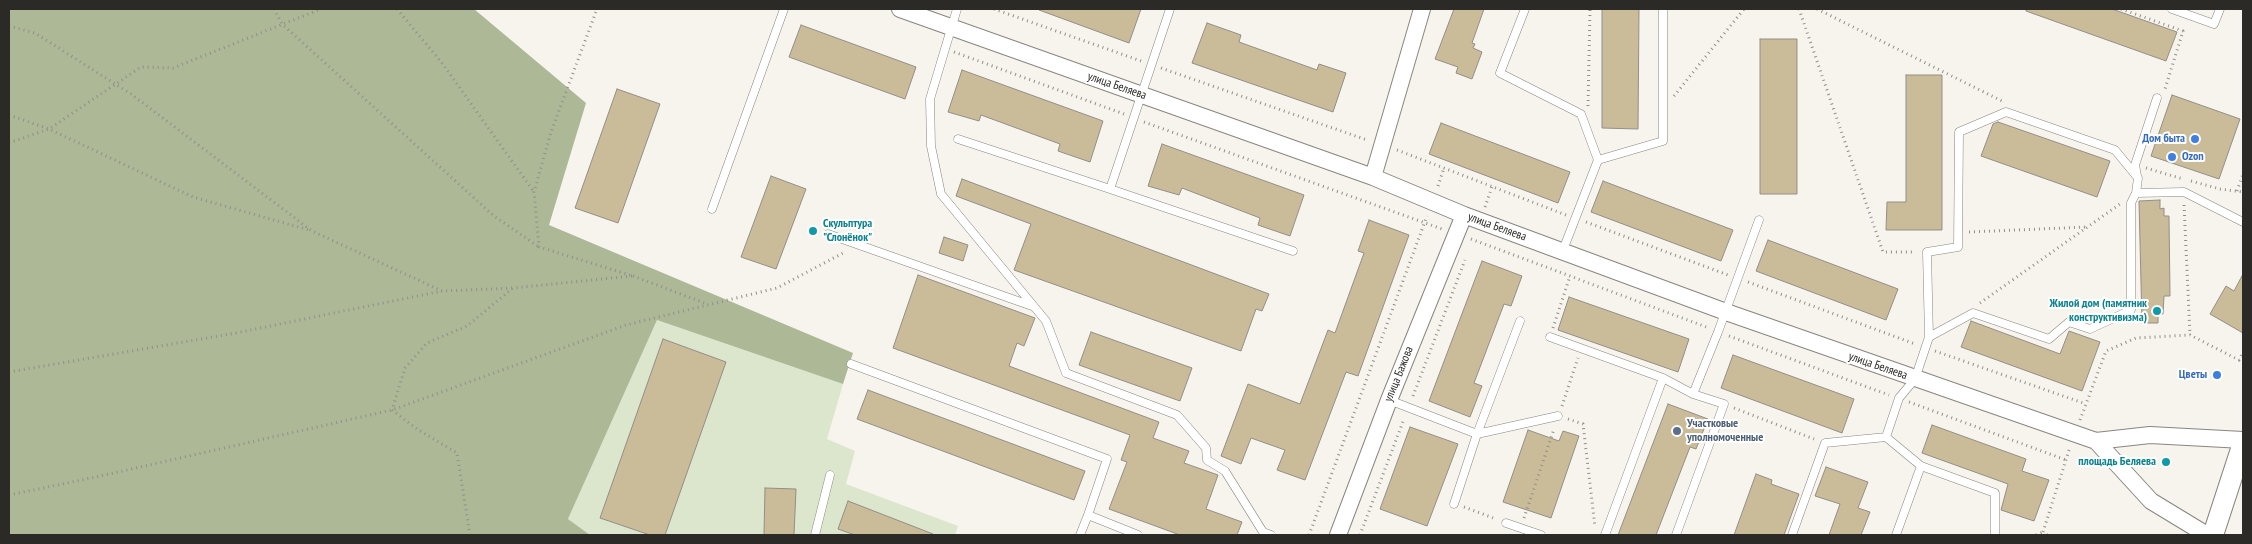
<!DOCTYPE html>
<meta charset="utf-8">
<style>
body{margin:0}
#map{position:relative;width:2252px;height:544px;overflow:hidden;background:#f7f4ed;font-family:"PT Sans Narrow",sans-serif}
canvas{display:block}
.frame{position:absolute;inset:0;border:10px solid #2b2a27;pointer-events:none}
</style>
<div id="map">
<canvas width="2252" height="544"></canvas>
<div class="frame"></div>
</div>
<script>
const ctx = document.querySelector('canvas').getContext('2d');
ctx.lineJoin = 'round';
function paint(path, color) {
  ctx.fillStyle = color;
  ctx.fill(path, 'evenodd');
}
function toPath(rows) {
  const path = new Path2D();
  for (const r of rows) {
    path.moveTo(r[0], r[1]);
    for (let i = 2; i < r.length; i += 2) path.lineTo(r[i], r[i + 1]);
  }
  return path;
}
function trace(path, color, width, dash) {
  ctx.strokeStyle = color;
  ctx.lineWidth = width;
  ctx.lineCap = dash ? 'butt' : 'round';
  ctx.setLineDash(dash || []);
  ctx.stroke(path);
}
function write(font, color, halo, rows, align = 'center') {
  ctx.font = font + ' "PT Sans Narrow",sans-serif';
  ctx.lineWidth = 4;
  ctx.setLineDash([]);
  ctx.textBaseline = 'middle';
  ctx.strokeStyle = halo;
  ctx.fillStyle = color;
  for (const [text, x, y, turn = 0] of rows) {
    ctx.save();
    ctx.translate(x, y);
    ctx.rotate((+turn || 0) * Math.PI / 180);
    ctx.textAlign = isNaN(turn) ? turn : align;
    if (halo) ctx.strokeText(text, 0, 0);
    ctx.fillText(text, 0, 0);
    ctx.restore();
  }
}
const green = toPath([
 [657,320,843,384,827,439,855,451,846,484,958,526,955,535,590,535,568,519]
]);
const forest = toPath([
 [9,9,474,9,586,103,549,225,853,353,843,384,657,320,568,519,590,535,9,535]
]);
const building = toPath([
 [1039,9,1141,9,1129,43,1039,10,1039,9],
 [1454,9,1484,9,1472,43,1475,44,1473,48,1482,52,1472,79,1456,73,1458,67,1435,59,1454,9],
 [1602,9,1639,9,1638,129,1602,128,1602,9],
 [2026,9,2112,9,2177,32,2166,61,2026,11,2026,9],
 [1207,23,1241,35,1239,42,1317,70,1319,64,1346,73,1333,112,1192,63,1207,23],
 [801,25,916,67,905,99,789,57,801,25],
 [1760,39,1797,39,1797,194,1760,194,1760,39],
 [962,70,1103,121,1090,162,1058,151,1060,144,981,115,979,121,948,112,962,70],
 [1906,75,1942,75,1942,230,1886,230,1887,202,1906,202,1906,75],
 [617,89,660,104,618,223,575,208,617,89],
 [2172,95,2240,119,2219,179,2151,156,2172,95],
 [1998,122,2110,161,2097,197,1981,156,1993,124,1998,122],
 [1441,123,1570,172,1558,203,1429,154,1441,123],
 [1162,144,1304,195,1290,236,1258,225,1260,218,1182,188,1179,195,1148,186,1162,144],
 [771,176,806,189,776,269,741,257,771,176],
 [962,179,1269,294,1262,311,1256,309,1241,351,1014,270,1031,224,956,196,962,179],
 [1603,181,1733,230,1721,261,1591,212,1603,181],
 [2160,200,2160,209,2164,208,2164,216,2169,216,2170,296,2164,296,2163,314,2158,314,2158,323,2142,323,2139,201,2160,200],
 [1369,220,1409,235,1358,376,1346,372,1305,480,1277,470,1285,450,1251,438,1241,464,1221,456,1248,384,1300,404,1328,330,1335,333,1364,253,1358,251,1369,220],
 [944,237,968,245,963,261,939,253,944,237],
 [1768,240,1898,289,1886,320,1756,271,1768,240],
 [1482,261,1522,276,1511,306,1504,304,1474,383,1482,386,1470,417,1429,401,1482,261],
 [2243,274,2243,333,2210,314,2226,286,2234,291,2243,274],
 [918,275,1035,318,1024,346,1017,343,1009,366,1159,422,1153,438,1189,451,1184,463,1218,475,1206,509,1242,522,1237,535,1180,535,1109,509,1127,462,1121,460,1130,435,893,348,918,275],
 [1569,297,1689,339,1678,372,1558,330,1569,297],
 [1971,321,2060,354,2069,331,2100,342,2082,391,1961,347,1971,321],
 [1091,332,1192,368,1180,401,1079,365,1091,332],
 [663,339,726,362,665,535,650,535,600,518,663,339],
 [1733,355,1854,399,1842,433,1721,388,1733,355],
 [868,390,1085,471,1074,500,857,419,868,390],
 [1668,404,1708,419,1696,449,1690,447,1656,535,1618,535,1668,404],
 [1932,425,2026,459,2022,471,2049,480,2034,521,2001,510,2008,484,1922,453,1932,425],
 [1410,427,1458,444,1427,526,1380,509,1410,427],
 [1528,430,1559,441,1563,431,1579,436,1551,518,1503,502,1528,430],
 [1826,467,1868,482,1858,508,1870,512,1861,535,1829,535,1840,504,1815,496,1826,467],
 [1756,474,1772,480,1771,484,1799,494,1784,535,1734,535,1756,474],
 [765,488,796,489,794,535,764,535,765,488],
 [848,501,933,534,933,535,855,535,838,529,848,501]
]);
const path = toPath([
 [274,9,282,24,494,216,539,247],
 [397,9,442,63,534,192],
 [994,9,1141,61],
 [1799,9,1883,252,1915,252],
 [1817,9,2002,101],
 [2121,9,2183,31,2165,89],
 [9,26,35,33,131,94,312,231,442,291,513,288],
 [954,52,1124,114],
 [1161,68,1367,140],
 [1674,96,1744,9],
 [1588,106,1590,9],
 [9,115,49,129,193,197,309,230],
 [1144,122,1442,229],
 [9,143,49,129,141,67,173,68,321,9],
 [1397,150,1566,215],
 [2146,168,2183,179],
 [2191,181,2220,189,2243,192],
 [1438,186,1444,168],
 [2237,191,2243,174],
 [2184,205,2190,335],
 [1485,207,1492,187],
 [1586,222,1728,275],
 [1969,232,2087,227],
 [1471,239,1709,328],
 [633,276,707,304],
 [1748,282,1915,344],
 [1980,303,2120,204],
 [1553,328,1570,276],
 [1729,336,1889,395],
 [1935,351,2086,404],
 [9,372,236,333,442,291],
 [1413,396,1465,260],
 [1909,402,2066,460],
 [1562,406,1578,358],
 [1734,408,1814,439],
 [1568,419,1583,424,1595,527],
 [2080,420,2106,351,2136,338,2190,335,2239,360,2243,352],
 [9,495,96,477,392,410,626,325,777,288,845,252],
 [1464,507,1496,519],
 [1524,518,1554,429],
 [470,535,457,453,417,429,392,410,405,368,427,343,467,326,513,288,633,276,539,247,534,192,551,132,597,9],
 [1309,535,1427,216],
 [1360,535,1404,419],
 [2036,535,2043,532],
 [2047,535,2043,532,2070,447]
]);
const service = toPath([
 [957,9,930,99,931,146,941,194,1046,321,1066,373,1177,415,1206,448,1207,460,1225,471,1263,532,1271,535],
 [1170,9,1110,189,1293,251],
 [1525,9,1500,73,1581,114,1598,160,1563,250],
 [2172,9,2214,24,2220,9],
 [958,139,1110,189],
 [1598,160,1663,141,1663,9],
 [2137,176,2135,165,2157,98],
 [712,209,784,9],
 [828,234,1032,306],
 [1550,337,1663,378],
 [1929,337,1973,313,2049,339,2069,322,2090,329,2131,310,2131,203,2136,193,2184,192,2243,222],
 [851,364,1107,459,1088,515,1138,535],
 [1389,400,1477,434,1558,416],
 [1921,466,1995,493,1995,535],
 [1454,504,1477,434,1520,321],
 [1506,523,1541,535],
 [815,535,830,475],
 [1080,535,1088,515],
 [1605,535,1663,378,1693,394,1718,332,1759,220],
 [1676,535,1724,404,1693,394],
 [1792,535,1825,443,1886,437],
 [1896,535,1921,466,1886,437,1899,398,1915,379,1929,337,1927,252,1958,247,1959,132,2006,112,2115,150,2138,178,2136,193]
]);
const minor = toPath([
 [900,9,1373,177,1464,215,1726,312,2096,441,2150,435,2243,440],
 [1373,177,1422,9],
 [2096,441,2151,501,2207,535],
 [1338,535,1389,400,1464,215]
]);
const tertiary = toPath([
 [2213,535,2243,443]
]);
const markers = [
 [2195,139,5,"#3f7fe0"],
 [2172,157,5,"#3f7fe0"],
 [813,231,5,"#0f9aa8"],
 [2157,311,5,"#0f9aa8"],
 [2217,375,5,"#3f7fe0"],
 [1677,431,5,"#5c6f8a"],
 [2166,462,5,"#0f9aa8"]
];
const streetNames = [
 ["улица Беляева",1117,86,19],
 ["улица Беляева",1497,227,20],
 ["улица Беляева",1878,366,19],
 ["улица Бажова",1399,374,-68]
];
const shopNames = [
 ["Дом быта",2185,139],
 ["Ozon",2182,157,"left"],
 ["Цветы",2207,375]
];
const cultureNames = [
 ["Скульптура",823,224,"left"],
 ["\"Слонёнок\"",823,238,"left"],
 ["Жилой дом (памятник",2147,304],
 ["конструктивизма)",2147,318],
 ["площадь Беляева",2156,462]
];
const serviceNames = [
 ["Участковые",1687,424],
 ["уполномоченные",1687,438]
];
paint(green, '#dce6cd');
paint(forest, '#acb896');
paint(building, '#cabb99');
trace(building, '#928f88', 1);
trace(service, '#898680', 9);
trace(minor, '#898680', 18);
trace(tertiary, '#898680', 22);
trace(path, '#918f8a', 3, [1, 4]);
trace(service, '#fff', 8);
trace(minor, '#fff', 16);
trace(tertiary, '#fff', 20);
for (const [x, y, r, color] of markers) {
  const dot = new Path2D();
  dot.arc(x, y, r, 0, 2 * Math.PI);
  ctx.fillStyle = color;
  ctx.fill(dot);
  trace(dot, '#fff', 2);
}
write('12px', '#2b2a27', '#fff', streetNames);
write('bold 12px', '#366cbe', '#fff', shopNames, 'right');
write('bold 12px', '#0d838f', '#fff', cultureNames, 'right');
write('bold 12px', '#4e5e75', '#fff', serviceNames, 'left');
</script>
